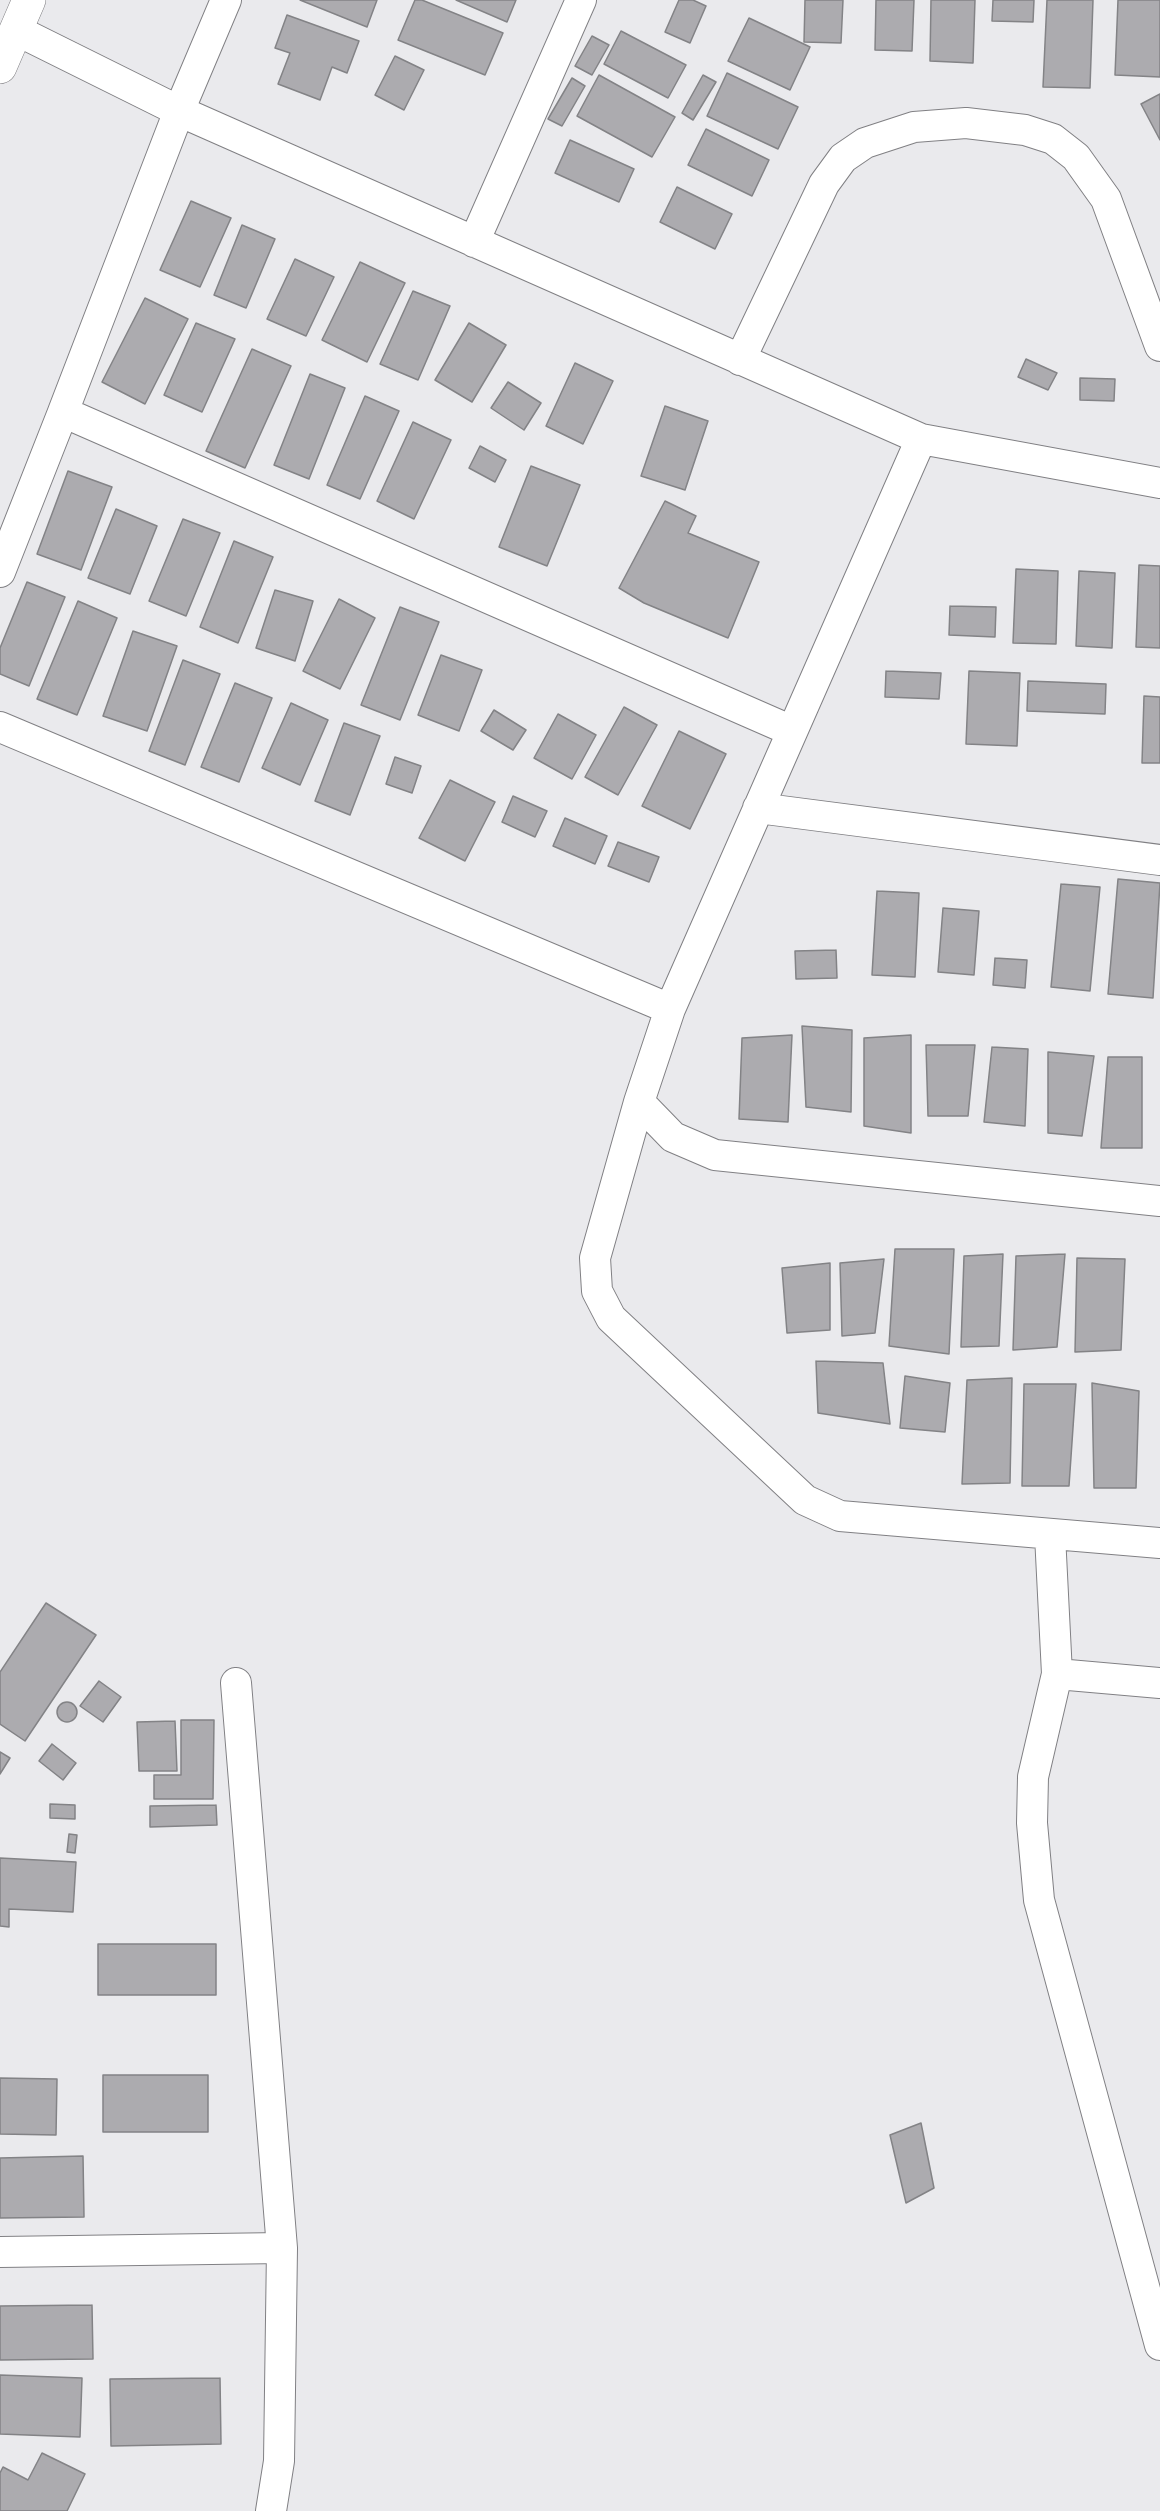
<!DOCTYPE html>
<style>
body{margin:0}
canvas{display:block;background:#eaeaed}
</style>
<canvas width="1160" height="2511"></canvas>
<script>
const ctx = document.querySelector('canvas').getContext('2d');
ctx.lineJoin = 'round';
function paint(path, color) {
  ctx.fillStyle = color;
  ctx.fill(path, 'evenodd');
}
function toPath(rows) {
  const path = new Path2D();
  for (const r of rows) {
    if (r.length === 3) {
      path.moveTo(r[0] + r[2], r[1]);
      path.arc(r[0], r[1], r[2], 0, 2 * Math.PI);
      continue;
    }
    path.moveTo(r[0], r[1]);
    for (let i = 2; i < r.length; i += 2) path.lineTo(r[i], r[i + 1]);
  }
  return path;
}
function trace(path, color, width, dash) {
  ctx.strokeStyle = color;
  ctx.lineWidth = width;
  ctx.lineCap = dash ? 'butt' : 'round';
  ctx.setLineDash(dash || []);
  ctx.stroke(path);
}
const building = toPath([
 [300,0,377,0,367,27,300,0],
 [415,0,422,0,503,33,485,75,398,40,415,0],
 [456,0,516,0,507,22,456,0],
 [679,0,693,0,706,6,690,43,665,32,679,0],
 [805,0,843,0,841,43,804,42,805,0],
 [876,0,914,0,912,51,875,50,876,0],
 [931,0,975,0,973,63,930,61,931,0],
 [993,0,1034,0,1033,22,992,21,993,0],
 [1047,0,1093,0,1090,88,1043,87,1047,0],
 [1118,0,1160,0,1160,77,1115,75,1118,0],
 [287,15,359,41,347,73,332,67,320,100,278,84,290,53,275,48,287,15],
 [749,18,810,47,790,90,728,61,749,18],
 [621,31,686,65,668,98,604,64,621,31],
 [592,36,609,45,592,75,575,66,592,36],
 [395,56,424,70,404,110,375,95,395,56],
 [727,73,798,107,778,149,707,116,727,73],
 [599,75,675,117,652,157,577,116,599,75],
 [703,75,716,82,693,120,682,113,703,75],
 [572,78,585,86,562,126,548,119,572,78],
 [1160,94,1160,140,1141,104,1160,94],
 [706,129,769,160,752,196,688,165,706,129],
 [570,140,634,169,619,202,555,173,570,140],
 [677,187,732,214,715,249,660,222,677,187],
 [191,201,231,218,200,287,160,270,191,201],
 [242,225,275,239,246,308,214,295,242,225],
 [295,259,334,277,306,336,267,319,295,259],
 [360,262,405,283,367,362,322,340,360,262],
 [413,291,450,306,418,380,380,364,413,291],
 [145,298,188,319,145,404,102,382,145,298],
 [196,323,235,339,202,412,164,395,196,323],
 [469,323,506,345,472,402,435,380,469,323],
 [252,349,291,366,245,468,206,451,252,349],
 [1026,359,1057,373,1048,390,1018,377,1026,359],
 [575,363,613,381,583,444,546,426,575,363],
 [310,374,345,388,309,479,274,465,310,374],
 [1080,378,1115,379,1114,401,1080,400,1080,378],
 [508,382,541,403,524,430,491,408,508,382],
 [365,396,399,411,360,499,327,485,365,396],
 [665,406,708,421,685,490,641,476,665,406],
 [413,422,451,440,414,519,377,501,413,422],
 [480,446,506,460,495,482,469,468,480,446],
 [531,466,580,485,547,566,499,547,531,466],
 [68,471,112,487,81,570,37,554,68,471],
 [665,501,696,516,688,533,759,562,728,638,644,603,619,588,665,501],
 [116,509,157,526,130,594,88,578,116,509],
 [183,519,220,533,186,616,149,601,183,519],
 [234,541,273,557,238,643,200,627,234,541],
 [1139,565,1160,566,1160,648,1136,647,1139,565],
 [1016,569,1058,571,1056,644,1013,643,1016,569],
 [1079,571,1115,573,1112,648,1076,646,1079,571],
 [27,582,65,597,29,686,0,674,0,648,27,582],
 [275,590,313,601,295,661,256,648,275,590],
 [339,599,375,618,340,689,303,671,339,599],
 [78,601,117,618,77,715,37,699,78,601],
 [950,606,996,607,995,637,949,635,950,606],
 [400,607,439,622,400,720,361,705,400,607],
 [133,631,177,646,147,731,103,716,133,631],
 [441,655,482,670,459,731,418,715,441,655],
 [183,660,220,674,185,765,149,751,183,660],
 [886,671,941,673,939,699,885,697,886,671],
 [969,671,1020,673,1017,746,966,744,969,671],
 [1028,681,1106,684,1105,714,1027,711,1028,681],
 [235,683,272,698,239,782,201,767,235,683],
 [1144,696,1160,697,1160,763,1142,763,1144,696],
 [291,703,328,720,300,785,262,768,291,703],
 [624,707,657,725,618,795,585,777,624,707],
 [494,710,526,730,513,750,481,731,494,710],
 [558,714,596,735,572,779,534,758,558,714],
 [344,723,380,736,350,815,315,801,344,723],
 [679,731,726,754,690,829,642,806,679,731],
 [395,757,421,766,412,793,386,784,395,757],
 [450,780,495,802,465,861,419,838,450,780],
 [513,796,547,811,535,837,502,822,513,796],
 [565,818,607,836,595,864,553,846,565,818],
 [618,842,659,857,649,882,608,866,618,842],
 [1118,879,1160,883,1153,998,1108,994,1118,879],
 [1061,884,1100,887,1090,991,1051,987,1061,884],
 [877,891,919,893,915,977,872,975,877,891],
 [943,908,979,911,974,975,938,972,943,908],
 [836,950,837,978,796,979,795,951,836,950],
 [995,958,1027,960,1025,988,993,985,995,958],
 [802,1026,852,1030,851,1112,806,1107,802,1026],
 [792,1035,788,1122,739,1119,742,1038,792,1035],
 [911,1035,911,1133,864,1126,864,1038,911,1035],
 [926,1045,975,1045,968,1116,928,1116,926,1045],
 [992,1047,1028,1049,1025,1126,984,1122,992,1047],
 [1048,1052,1094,1056,1082,1136,1048,1133,1048,1052],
 [1108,1057,1142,1057,1142,1148,1101,1148,1108,1057],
 [895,1249,954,1249,949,1354,889,1346,895,1249],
 [1003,1254,999,1346,961,1347,964,1256,1003,1254],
 [1065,1254,1057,1347,1013,1350,1016,1256,1065,1254],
 [1077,1258,1125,1259,1121,1350,1075,1352,1077,1258],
 [884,1259,875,1333,842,1336,840,1263,884,1259],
 [830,1263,830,1330,787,1333,782,1268,830,1263],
 [816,1361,883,1363,890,1424,818,1413,816,1361],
 [905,1376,950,1383,945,1432,900,1428,905,1376],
 [1012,1378,1010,1483,962,1484,967,1380,1012,1378],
 [1092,1383,1139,1391,1136,1488,1094,1488,1092,1383],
 [1024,1384,1076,1384,1069,1486,1022,1486,1024,1384],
 [46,1603,96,1635,25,1741,0,1724,0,1672,46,1603],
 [99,1681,121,1697,103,1722,80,1706,99,1681],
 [67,1712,10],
 [181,1720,214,1720,213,1799,154,1799,154,1775,181,1775,181,1720],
 [175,1721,177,1771,139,1771,137,1722,175,1721],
 [52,1744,76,1763,63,1780,39,1761,52,1744],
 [0,1752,10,1758,0,1774,0,1752],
 [50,1804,75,1805,75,1819,50,1818,50,1804],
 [216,1805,217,1825,150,1827,150,1806,216,1805],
 [69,1834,77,1835,75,1853,67,1852,69,1834],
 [0,1858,76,1862,73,1912,9,1909,9,1927,0,1926,0,1858],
 [98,1944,216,1944,216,1995,98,1995,98,1944],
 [103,2075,208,2075,208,2132,103,2132,103,2075],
 [0,2078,57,2079,56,2135,0,2134,0,2078],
 [921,2123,934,2188,906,2203,890,2135,921,2123],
 [83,2156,84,2217,0,2218,0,2158,83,2156],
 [92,2305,93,2359,0,2360,0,2306,92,2305],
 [0,2375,82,2378,80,2437,0,2434,0,2375],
 [220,2378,221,2444,111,2446,110,2379,220,2378],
 [42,2453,85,2474,67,2511,0,2511,0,2473,3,2467,28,2480,42,2453]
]);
const minor = toPath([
 [226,0,179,111,63,412,792,731],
 [16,30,179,111,921,439,1160,483],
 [474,242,581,0],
 [740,360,824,184,843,158,865,143,914,127,966,123,1025,130,1053,139,1076,157,1106,199,1160,346],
 [0,572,63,412],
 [0,727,670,1009,921,439],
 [758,808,1160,860],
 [670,1009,639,1102,673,1137,715,1155,1160,1201],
 [639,1102,595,1258,597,1291,611,1318,805,1500,840,1516,1160,1543],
 [1050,1535,1057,1674,1033,1777,1032,1823,1039,1900,1160,2345],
 [1057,1674,1160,1683],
 [236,1683,282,2248,279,2461,271,2511],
 [0,2252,282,2248]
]);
const tertiary = toPath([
 [0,67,29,0]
]);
paint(building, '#acabaf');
trace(building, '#838386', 1.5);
trace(minor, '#818084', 32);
trace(tertiary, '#818084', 34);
trace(minor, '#fff', 30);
trace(tertiary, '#fff', 33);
</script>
